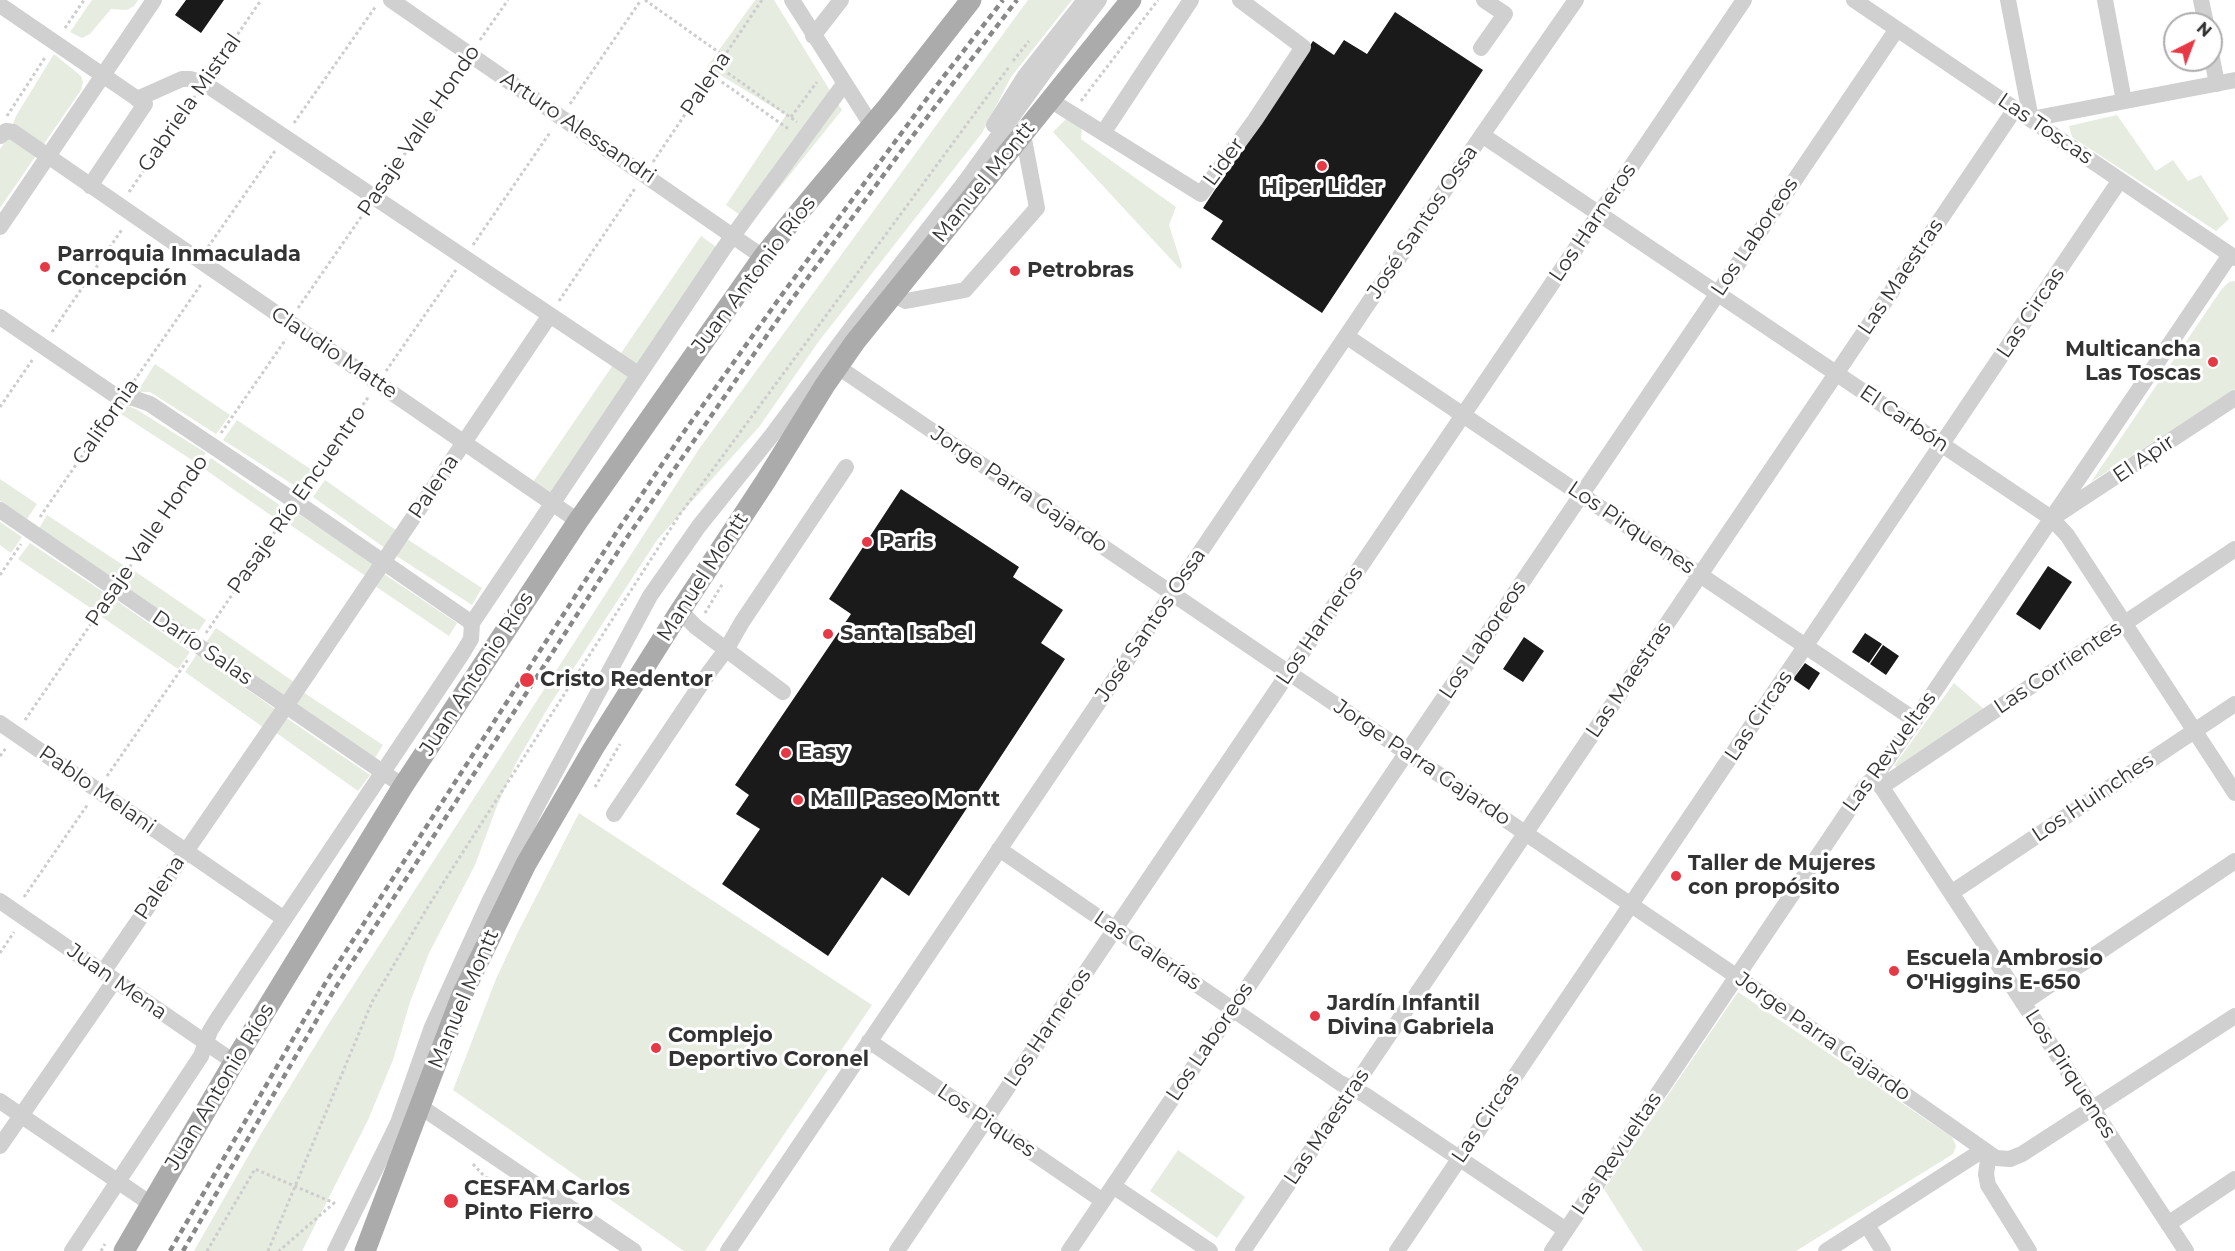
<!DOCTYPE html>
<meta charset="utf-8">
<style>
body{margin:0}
#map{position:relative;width:2235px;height:1251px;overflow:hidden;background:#fff;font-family:Montserrat,sans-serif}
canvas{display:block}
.north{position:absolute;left:2163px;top:12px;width:60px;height:60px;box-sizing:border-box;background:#fff;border:2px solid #adadad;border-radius:50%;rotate:42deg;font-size:16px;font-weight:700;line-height:24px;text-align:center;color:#333}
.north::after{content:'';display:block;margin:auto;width:21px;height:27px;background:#e63946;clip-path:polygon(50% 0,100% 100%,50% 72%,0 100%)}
</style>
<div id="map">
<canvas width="2235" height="1251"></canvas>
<div class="north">N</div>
</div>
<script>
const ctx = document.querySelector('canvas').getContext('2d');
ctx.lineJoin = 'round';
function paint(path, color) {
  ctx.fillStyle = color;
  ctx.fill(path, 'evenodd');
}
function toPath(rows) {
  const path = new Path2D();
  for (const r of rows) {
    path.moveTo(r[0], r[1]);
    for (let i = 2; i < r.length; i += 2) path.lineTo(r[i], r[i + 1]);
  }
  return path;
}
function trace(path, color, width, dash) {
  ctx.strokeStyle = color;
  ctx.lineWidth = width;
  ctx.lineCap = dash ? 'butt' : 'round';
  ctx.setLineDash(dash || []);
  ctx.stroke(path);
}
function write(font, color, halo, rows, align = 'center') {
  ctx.font = font + ' Montserrat,sans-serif';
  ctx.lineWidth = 6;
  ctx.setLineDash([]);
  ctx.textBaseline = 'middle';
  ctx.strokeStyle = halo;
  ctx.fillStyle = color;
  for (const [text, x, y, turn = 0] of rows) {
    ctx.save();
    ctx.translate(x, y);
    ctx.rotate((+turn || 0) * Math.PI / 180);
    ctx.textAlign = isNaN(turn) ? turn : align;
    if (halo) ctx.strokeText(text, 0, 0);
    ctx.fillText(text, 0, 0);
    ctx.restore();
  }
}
const green = toPath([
 [92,0,138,0,134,6,127,10,111,9,90,34,82,38,70,32],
 [755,0,774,0,842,110,751,223,726,205,786,115,707,67],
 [1028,0,1072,0,1011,77,982,133,819,341,759,427,657,540,549,706,516,763,497,806,475,865,429,953,410,1002,393,1060,368,1120,302,1251,194,1251,262,1132,331,1020,699,449],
 [54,54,81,76,83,82,81,90,0,208,0,149,7,139,16,116],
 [2117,115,2156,171,2173,160,2188,181,2201,175,2229,219,2216,231,2072,137,2069,126],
 [1066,119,1082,127,1081,139,1176,207,1169,225,1182,266,1180,269,1053,132],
 [701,236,726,254,556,500,533,482],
 [2235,281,2235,389,2091,482,2221,290,2229,282],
 [155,364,230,415,216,434,150,392,137,392],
 [127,406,136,409,206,453,198,464,121,414],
 [237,420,312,470,300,489,223,440],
 [211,458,287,510,279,521,203,468],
 [0,479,37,504,27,519,0,501],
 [325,480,397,531,385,548,313,497],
 [294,511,375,565,367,577,286,522],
 [47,515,126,567,117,582,38,530],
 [0,522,22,537,11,553,0,545],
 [404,537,482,588,472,605,392,553],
 [30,543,106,594,95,611,18,559],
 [133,570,206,620,196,635,123,585],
 [384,574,457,623,449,636,375,586],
 [114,599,190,652,178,669,102,617],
 [216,628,297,684,286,700,205,644],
 [197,654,279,712,267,730,185,672],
 [1954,683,1985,710,1902,768,1894,766],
 [300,690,383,745,375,758,292,702],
 [285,717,370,775,358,791,275,732],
 [579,813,872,1005,705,1251,684,1251,453,1090,496,979,517,934],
 [1738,992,1952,1137,1956,1146,1953,1154,1796,1251,1643,1251,1604,1189],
 [1178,1150,1245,1197,1217,1238,1150,1191]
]);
const building = toPath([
 [186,0,224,0,201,33,175,15],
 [1395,12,1483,70,1322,313,1211,239,1223,221,1203,208,1313,41,1334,55,1344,40,1367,54],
 [901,489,1019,567,1013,577,1063,610,1041,643,1065,659,909,896,882,877,828,956,722,884,760,829,736,814,749,795,735,785,851,614,829,599],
 [2048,566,2072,582,2040,630,2016,614],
 [1865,633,1882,644,1869,663,1852,652],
 [1524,637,1544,651,1523,682,1503,669],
 [1883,645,1899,656,1886,675,1870,664],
 [1805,663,1820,673,1809,690,1793,679]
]);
const path = toPath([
 [645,0,724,56],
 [65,28,84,0],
 [480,40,508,0],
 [1013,61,1029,41],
 [718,66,797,122],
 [214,69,261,0],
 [712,75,790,130],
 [1081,101,1158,0],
 [570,104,641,0],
 [7,116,46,56],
 [791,117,817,82],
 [294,123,376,6],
 [653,162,762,0],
 [383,184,465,70],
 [129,192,195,96],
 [473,245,551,131],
 [208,247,275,151],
 [559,301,636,187],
 [298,308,366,210],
 [52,332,123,228],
 [386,371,456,270],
 [134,381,202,283],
 [0,407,33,359],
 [221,433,286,339],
 [305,489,369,396],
 [40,517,113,411],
 [0,575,21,544],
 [123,577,204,458],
 [705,613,723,583],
 [206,633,287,514],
 [25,720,106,602],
 [0,756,6,748],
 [107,776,189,658],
 [595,787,620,744],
 [24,897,88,804],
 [0,953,14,932],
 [473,1164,485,1177,504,1185],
 [101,1251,105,1244],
 [207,1251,255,1169,334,1203,279,1251],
 [268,1251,372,1002,429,905,680,514,1009,67]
]);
const minor = toPath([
 [391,0,763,257],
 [792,0,872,126],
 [1854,0,2235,258],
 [2008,0,2031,119,2235,80],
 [2105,0,2124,101],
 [2201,0,2206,24],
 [0,5,145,104,90,186],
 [813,36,841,0],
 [1481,48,1505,14,1484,0],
 [2211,53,2217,84],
 [137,99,182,79,190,79,204,83,638,374],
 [1050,100,1201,194,1255,120,1303,47,1240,0],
 [994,125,1025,76,1085,0],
 [1103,133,1191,0],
 [1482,135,2051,518,2067,535,2235,793],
 [0,136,6,131,13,132,578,521],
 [0,227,154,0],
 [894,295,906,301,965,290,1037,208,1023,134],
 [0,317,116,396,133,398,150,404,296,502,472,623],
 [1346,336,1915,720],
 [838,367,1736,976,1996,1158,2010,1159,2022,1154,2235,1016],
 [0,510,403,786],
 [2057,515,2235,398],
 [680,611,696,627,783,692],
 [0,723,283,918],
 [1875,777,2186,1251],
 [1881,787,2235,549],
 [614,814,710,671,726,650,742,622,846,467],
 [999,849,1340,1083,1365,1095,1566,1230],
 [1951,893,2235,704],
 [0,901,234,1062],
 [103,972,286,706,550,315],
 [2023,1003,2235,861],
 [869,1041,1103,1201],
 [0,1101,151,1204],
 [421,1107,634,1251],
 [0,1146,115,980],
 [1989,1154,1986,1174,1988,1185,2029,1251],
 [1113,1186,1210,1251],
 [2168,1224,2235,1179],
 [1867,1225,1883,1251],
 [72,1251,201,1056,210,1031,218,1018,462,654,471,639,472,623,724,248,844,84],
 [335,1251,398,1123,432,1027,489,902,537,806,650,596,699,526,772,435,855,323,965,182,1043,74,1099,0],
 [728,1251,1482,135,1576,0],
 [897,1251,1744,0],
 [1069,1251,1897,29],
 [1243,1251,2015,109],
 [1397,1251,2120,180],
 [1552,1251,1865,786,1875,777,1915,720,2230,255],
 [1826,1251,1983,1150]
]);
const major = toPath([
 [124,1251,234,1062,403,786,578,521,763,257,791,222,889,105,971,0],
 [365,1251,462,995,526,864,593,749,680,611,765,482,825,385,855,342,1131,0]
]);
const rail = toPath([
 [170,1251,326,982,618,530,681,436,781,296,934,89,1003,0],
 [183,1251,334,990,628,536,790,302,902,150,1017,0]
]);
const markers = [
 [1322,166,6,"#e63946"],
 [45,267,6,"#e63946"],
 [1015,271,6,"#e63946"],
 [2213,362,6,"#e63946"],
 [867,542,6,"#e63946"],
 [828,634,6,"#e63946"],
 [527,680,8,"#e63946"],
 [786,753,6,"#e63946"],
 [798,800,6,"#e63946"],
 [1676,876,6,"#e63946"],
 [1894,971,6,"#e63946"],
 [1315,1016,6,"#e63946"],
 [656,1048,6,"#e63946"],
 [451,1201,8,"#e63946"]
];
const streetNames = [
 ["Palena",706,84,-56],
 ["Gabriela Mistral",190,103,-55],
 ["Arturo Alessandri",578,128,34],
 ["Las Toscas",2045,129,34],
 ["Pasaje Valle Hondo",419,131,-56],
 ["Lider",1224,162,-54],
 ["Manuel Montt",984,182,-51],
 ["José Santos Ossa",1423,222,-56],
 ["Los Harneros",1593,223,-56],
 ["Los Laboreos",1755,237,-56],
 ["Juan Antonio Ríos",754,275,-53],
 ["Las Maestras",1901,277,-56],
 ["Las Circas",2031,313,-56],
 ["Claudio Matte",334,353,34],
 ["El Carbón",1904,419,34],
 ["California",106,422,-55],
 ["El Apir",2144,459,-34],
 ["Palena",434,487,-56],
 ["Jorge Parra Gajardo",1019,490,34],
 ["Pasaje Río Encuentro",297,500,-55],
 ["Los Pirquenes",1631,528,34],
 ["Pasaje Valle Hondo",147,541,-56],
 ["Manuel Montt",703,577,-57],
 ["José Santos Ossa",1151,625,-56],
 ["Los Harneros",1320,626,-56],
 ["Los Laboreos",1483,640,-56],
 ["Darío Salas",202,648,34],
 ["Las Corrientes",2058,668,-34],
 ["Juan Antonio Ríos",477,674,-57],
 ["Las Maestras",1629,680,-56],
 ["Las Circas",1759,716,-56],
 ["Las Revueltas",1890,752,-54],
 ["Jorge Parra Gajardo",1422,763,34],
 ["Pablo Melani",97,790,35],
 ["Los Huinches",2093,798,-34],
 ["Palena",160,888,-56],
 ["Las Galerías",1147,951,34],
 ["Juan Mena",117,982,35],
 ["Manuel Montt",464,999,-67],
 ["Los Harneros",1048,1028,-56],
 ["Jorge Parra Gajardo",1823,1037,35],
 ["Los Laboreos",1210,1042,-56],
 ["Los Pirquenes",2070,1074,57],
 ["Juan Antonio Ríos",220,1087,-59],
 ["Las Circas",1486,1118,-56],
 ["Los Piques",986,1121,34],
 ["Las Maestras",1327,1127,-56],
 ["Las Revueltas",1617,1154,-56]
];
const poiNames = [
 ["Hiper Lider",1322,188,"center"],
 ["Parroquia Inmaculada",57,255],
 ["Concepción",57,279],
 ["Petrobras",1027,271],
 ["Multicancha",2201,350,"right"],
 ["Las Toscas",2201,374,"right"],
 ["Paris",879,542],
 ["Santa Isabel",840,634],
 ["Cristo Redentor",540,680],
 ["Easy",798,753],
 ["Mall Paseo Montt",810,800],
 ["Taller de Mujeres",1688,864],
 ["con propósito",1688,888],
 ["Escuela Ambrosio",1906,959],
 ["O'Higgins E-650",1906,983],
 ["Jardín Infantil",1327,1004],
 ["Divina Gabriela",1327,1028],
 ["Complejo",668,1036],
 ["Deportivo Coronel",668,1060],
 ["CESFAM Carlos",464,1189],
 ["Pinto Fierro",464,1213]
];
paint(green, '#e6ecdf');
paint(building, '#1a1a1a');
trace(path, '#cdcdcd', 3, [3, 3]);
trace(minor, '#d0d0d0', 16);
trace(major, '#ababab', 21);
trace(rail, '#888', 4.5, [6, 4.5]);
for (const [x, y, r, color] of markers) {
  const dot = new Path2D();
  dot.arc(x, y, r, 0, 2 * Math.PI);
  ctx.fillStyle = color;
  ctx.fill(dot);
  trace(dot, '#fff', 2);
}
write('21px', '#333', '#fff', streetNames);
write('bold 21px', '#333', '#fff', poiNames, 'left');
</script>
